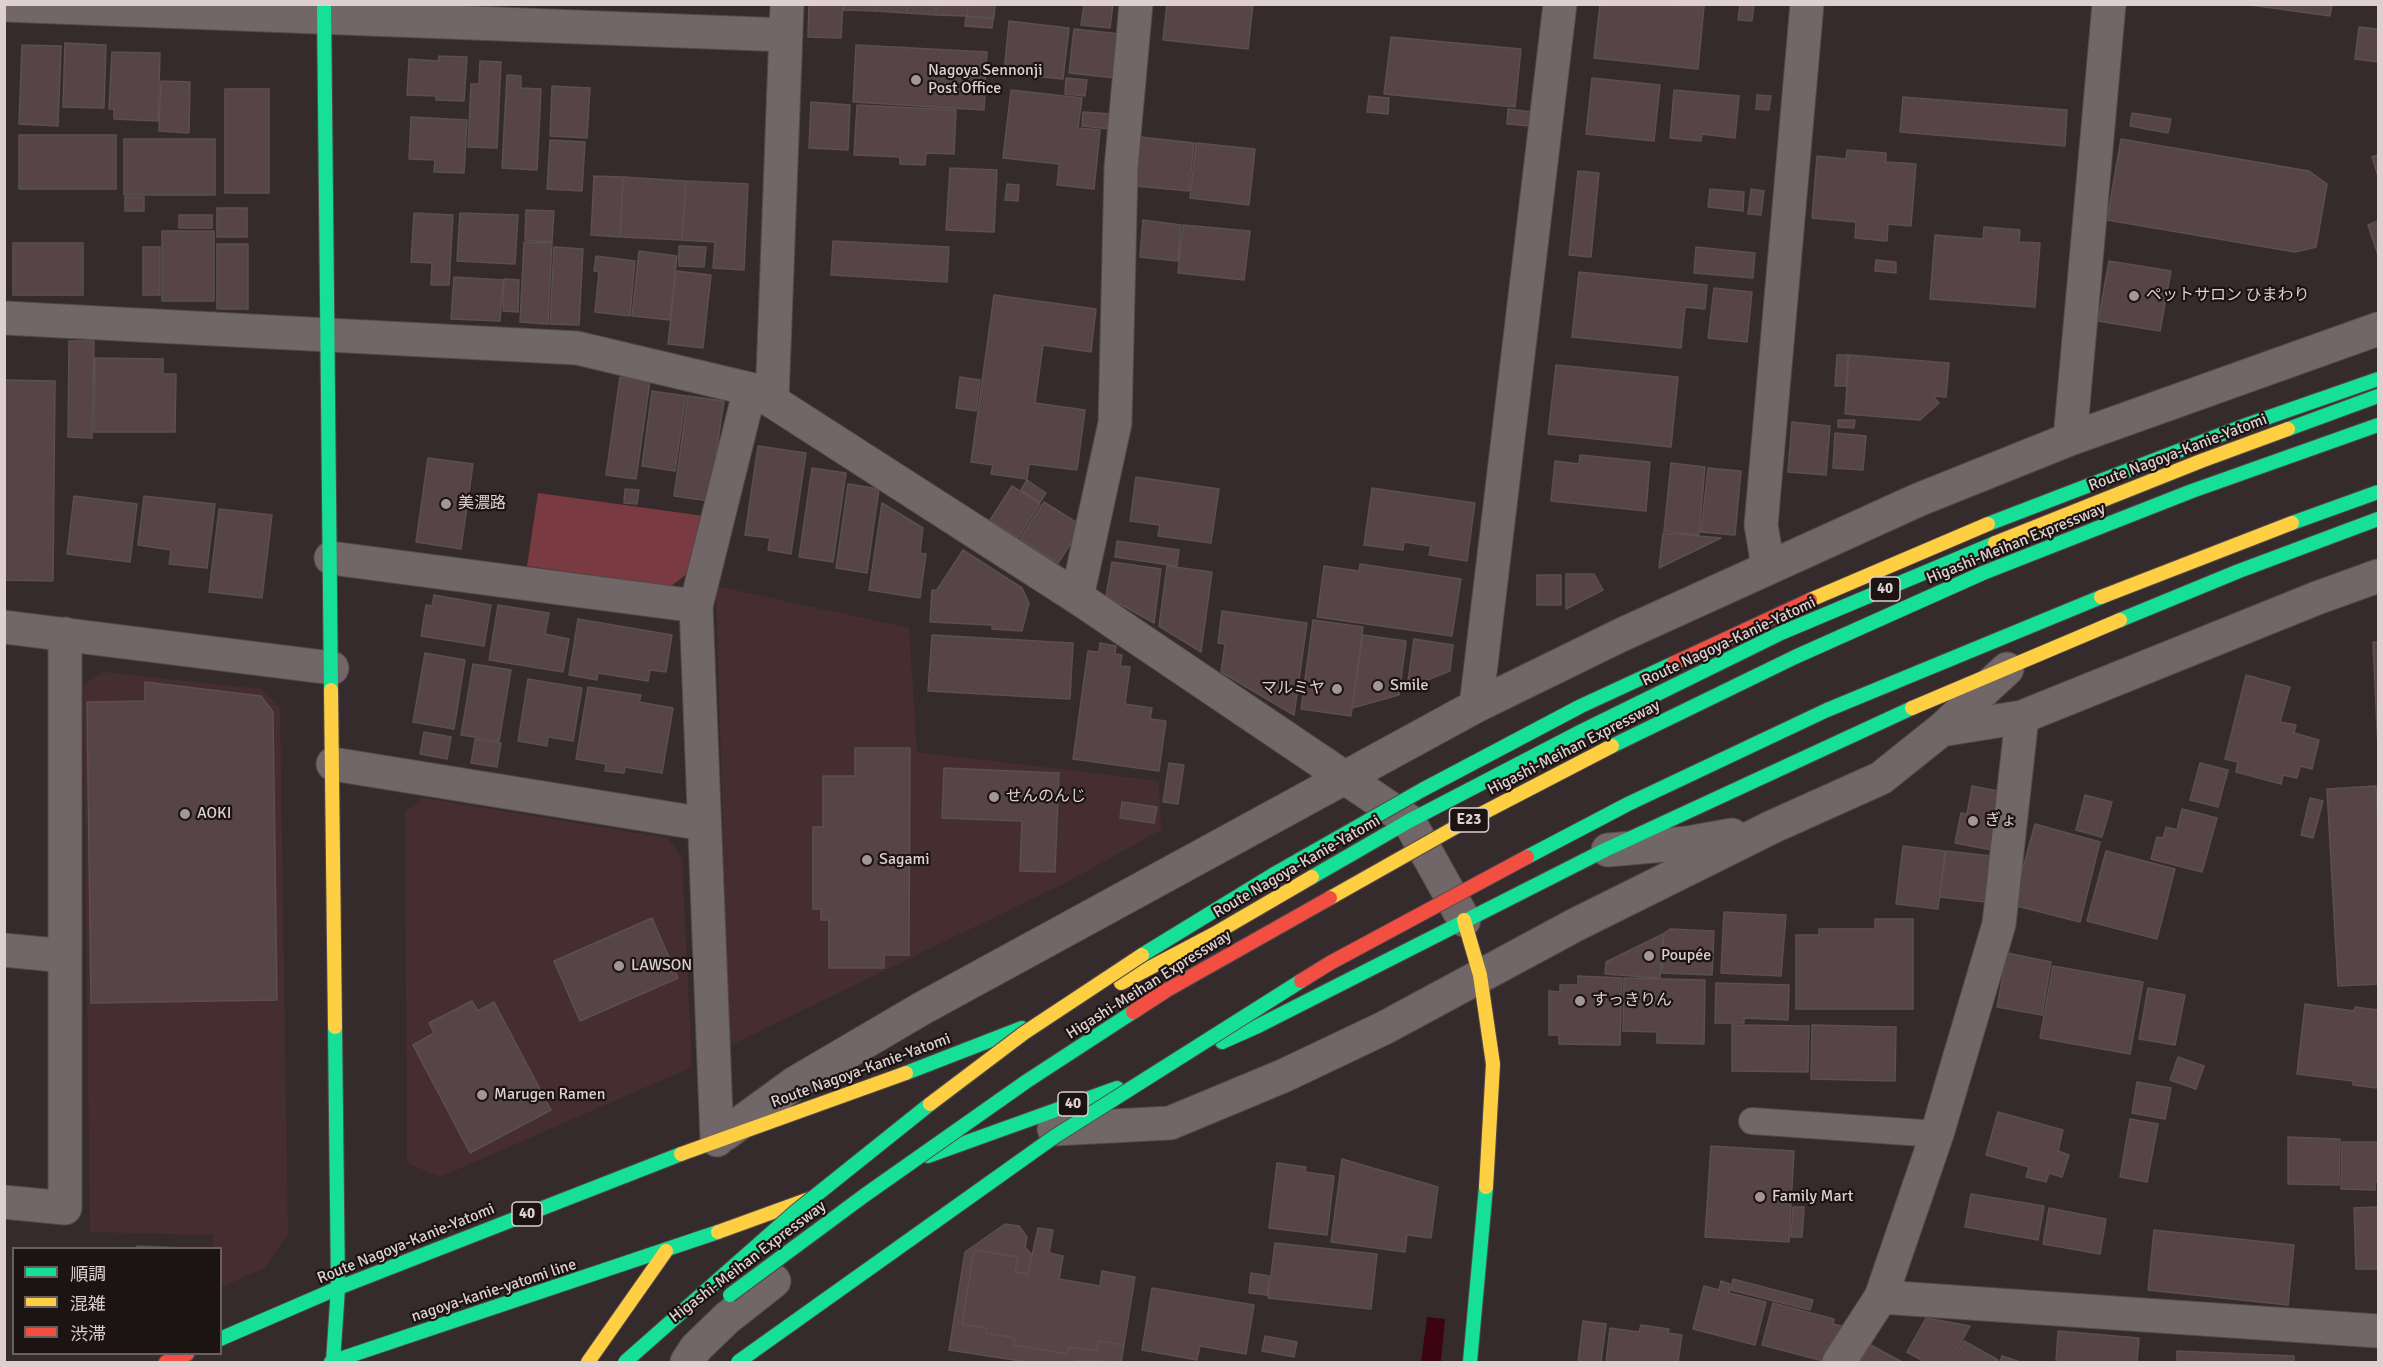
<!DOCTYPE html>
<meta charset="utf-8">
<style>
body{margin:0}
#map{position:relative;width:2383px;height:1367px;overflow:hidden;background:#362b2c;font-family:Signika,"Noto Sans JP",sans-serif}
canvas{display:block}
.frame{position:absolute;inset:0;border:6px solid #ded0d1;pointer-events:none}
.legend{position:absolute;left:12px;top:1247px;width:210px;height:108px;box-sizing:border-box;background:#1c1313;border:2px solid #6a5f5f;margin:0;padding:8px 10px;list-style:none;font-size:18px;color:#ded0d1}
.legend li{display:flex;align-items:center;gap:12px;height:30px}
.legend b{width:30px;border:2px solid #6a5f5f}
</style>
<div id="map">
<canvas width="2383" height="1367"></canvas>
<div class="frame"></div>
<ul class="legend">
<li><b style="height:8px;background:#16e098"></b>順調</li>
<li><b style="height:8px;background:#ffcf43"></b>混雑</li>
<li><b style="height:8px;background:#f24e42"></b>渋滞</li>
</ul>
</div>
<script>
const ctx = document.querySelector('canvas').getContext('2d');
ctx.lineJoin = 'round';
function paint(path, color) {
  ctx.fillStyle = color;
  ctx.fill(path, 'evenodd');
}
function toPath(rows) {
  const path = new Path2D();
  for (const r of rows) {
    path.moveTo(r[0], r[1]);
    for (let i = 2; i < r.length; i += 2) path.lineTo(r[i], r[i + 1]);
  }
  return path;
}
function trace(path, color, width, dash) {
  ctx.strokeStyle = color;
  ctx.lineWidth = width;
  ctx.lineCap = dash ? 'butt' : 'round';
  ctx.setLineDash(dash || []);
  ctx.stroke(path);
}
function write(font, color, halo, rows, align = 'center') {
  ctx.font = font + ' Signika,"Noto Sans JP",sans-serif';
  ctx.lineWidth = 4.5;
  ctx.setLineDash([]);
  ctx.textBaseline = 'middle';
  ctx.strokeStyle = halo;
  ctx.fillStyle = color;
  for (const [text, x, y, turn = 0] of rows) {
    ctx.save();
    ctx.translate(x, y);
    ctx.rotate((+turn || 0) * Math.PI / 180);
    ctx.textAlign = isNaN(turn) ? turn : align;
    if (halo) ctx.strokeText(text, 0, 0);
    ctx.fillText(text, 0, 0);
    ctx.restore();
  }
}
const built = toPath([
 [716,586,909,628,917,752,1159,781,1161,830,1063,884,729,1046],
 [103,672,261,689,280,708,288,1235,264,1268,221,1287,220,1248,213,1248,213,1235,90,1232,83,685],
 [423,798,668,838,682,859,692,1067,440,1177,407,1163,405,812]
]);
const green = toPath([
 [538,493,704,516,687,574,671,586,527,566]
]);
const water = toPath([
 [1427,1317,1445,1319,1441,1362,1421,1362]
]);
const building = toPath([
 [809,4,843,4,841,38,808,37,809,4],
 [844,4,876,4,876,11,844,10,844,4],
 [876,4,908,4,907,13,876,11,876,4],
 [908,4,936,4,936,15,907,13,908,4],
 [936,4,968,4,967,16,936,15,936,4],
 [968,4,995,4,994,18,967,16,968,4],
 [1084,4,1113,4,1110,28,1081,25,1084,4],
 [1167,4,1253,4,1248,49,1163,40,1167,4],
 [1600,4,1704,6,1698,69,1594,58,1600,4],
 [1740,4,1754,4,1752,21,1738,20,1740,4],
 [2243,4,2332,4,2330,16,2243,4],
 [966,17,993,18,992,28,965,26,966,17],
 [1009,21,1069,28,1063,79,1004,73,1009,21],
 [2359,27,2378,29,2378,62,2355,59,2359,27],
 [1074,29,1120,34,1116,78,1069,73,1074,29],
 [1391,37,1521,49,1515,107,1384,94,1391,37],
 [65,43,106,45,104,108,63,107,65,43],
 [22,45,61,46,58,126,19,124,22,45],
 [856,45,987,52,984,110,853,102,856,45],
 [112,52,160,53,158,121,114,119,114,109,109,109,112,52],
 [439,56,467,57,464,101,436,100,436,96,407,95,409,59,438,61,439,56],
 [480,61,501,62,497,148,468,147,471,84,479,84,480,61],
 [507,75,521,76,521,88,541,89,537,170,502,168,507,75],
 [1066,78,1087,80,1085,96,1065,94,1066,78],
 [1592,78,1660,85,1654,141,1586,134,1592,78],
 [161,81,190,82,189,133,159,131,161,81],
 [552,86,590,88,587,138,550,136,552,86],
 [225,89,269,89,269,193,225,193,225,89],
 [1011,90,1082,98,1078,128,1100,130,1094,189,1057,185,1059,164,1003,158,1011,90],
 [1674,90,1739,96,1735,138,1702,134,1701,141,1670,138,1674,90],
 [1757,95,1771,96,1769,110,1756,109,1757,95],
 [1369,96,1389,98,1388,114,1367,112,1369,96],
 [1903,97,2067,110,2065,146,1900,132,1903,97],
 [811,102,850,105,848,150,809,148,811,102],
 [857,105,956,110,954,154,926,153,925,165,900,164,900,157,854,155,857,105],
 [1508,109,1532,112,1531,126,1507,124,1508,109],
 [1083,112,1112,114,1110,129,1082,126,1083,112],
 [2132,113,2171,119,2168,133,2130,126,2132,113],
 [411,117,467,120,464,173,434,172,435,160,409,159,411,117],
 [19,135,116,135,116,189,19,189,19,135],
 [1141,137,1194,143,1189,191,1135,186,1141,137],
 [124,139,215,139,215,195,124,195,124,139],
 [2121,139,2309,171,2327,184,2316,247,2295,252,2107,220,2121,139],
 [550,140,585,142,582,191,547,189,550,140],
 [1196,143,1255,149,1249,205,1190,198,1196,143],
 [1847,150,1886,153,1886,162,1916,164,1911,226,1888,224,1887,241,1855,238,1856,222,1812,218,1817,156,1846,159,1847,150],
 [2378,155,2378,176,2372,157,2378,155],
 [950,168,997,170,994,232,946,230,950,168],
 [1578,171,1599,173,1591,257,1569,255,1578,171],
 [594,176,623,177,620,237,591,235,594,176],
 [623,177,686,181,682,240,620,237,623,177],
 [686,181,748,184,744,270,713,268,715,242,682,240,686,181],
 [1007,184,1019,185,1018,201,1005,200,1007,184],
 [1710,189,1744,192,1743,211,1708,207,1710,189],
 [1751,189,1764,191,1761,215,1748,214,1751,189],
 [125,197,144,197,144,211,125,211,125,197],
 [217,208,247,208,247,237,217,237,217,208],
 [526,210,554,211,552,242,525,240,526,210],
 [414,213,453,215,449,285,431,285,432,263,411,262,414,213],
 [460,213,518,215,515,264,457,261,460,213],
 [179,215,212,215,212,228,179,228,179,215],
 [1143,220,1181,225,1178,261,1140,257,1143,220],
 [2378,221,2378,255,2368,225,2378,221],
 [1183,225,1250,231,1244,280,1178,273,1183,225],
 [1984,227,2020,230,2019,242,2040,243,2035,307,1930,299,1935,235,1983,239,1984,227],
 [162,231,214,231,214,301,162,301,162,231],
 [833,241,949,247,947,282,831,275,833,241],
 [524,242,552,243,548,324,520,322,524,242],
 [13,243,83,243,83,295,13,295,13,243],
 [217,244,248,244,248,309,217,309,217,244],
 [679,246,706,247,704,267,679,266,679,246],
 [143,247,160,247,160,295,143,295,143,247],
 [554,247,583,249,579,325,550,324,554,247],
 [1696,247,1755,253,1753,278,1694,273,1696,247],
 [639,251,677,256,670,320,632,316,639,251],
 [596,256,635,261,630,316,595,312,599,272,594,271,596,256],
 [1876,260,1896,262,1896,273,1875,271,1876,260],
 [2109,261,2171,271,2160,331,2098,321,2109,261],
 [676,271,711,275,703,348,668,344,676,271],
 [1579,272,1707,285,1705,309,1685,307,1681,348,1572,337,1579,272],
 [454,277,503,280,500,321,451,319,454,277],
 [504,279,519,280,518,312,503,311,504,279],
 [1714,288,1752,292,1747,342,1708,338,1714,288],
 [994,295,1096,309,1091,352,1043,345,1035,403,1085,410,1077,470,1029,464,1027,479,991,474,993,465,971,462,994,295],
 [69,341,94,341,92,438,68,437,69,341],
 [1837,355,1848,355,1846,386,1835,386,1837,355],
 [1849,355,1949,363,1946,397,1933,396,1939,403,1920,420,1845,414,1849,355],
 [95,358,163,359,163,374,176,374,175,432,94,432,95,358],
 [1556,365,1678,377,1671,447,1548,434,1556,365],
 [620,377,650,381,636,479,606,475,620,377],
 [960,377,980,380,976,411,956,408,960,377],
 [4,380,55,381,53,581,4,580,4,380],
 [652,391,686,396,675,471,642,466,652,391],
 [688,396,724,401,709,501,674,496,688,396],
 [1838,420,1855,420,1854,428,1838,427,1838,420],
 [1792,422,1830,426,1826,475,1788,472,1792,422],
 [1835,433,1866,436,1863,470,1833,468,1835,433],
 [758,446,806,453,791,554,768,550,770,538,745,535,758,446],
 [1580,455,1650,462,1646,511,1551,501,1555,461,1579,464,1580,455],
 [428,458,473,464,461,549,416,542,428,458],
 [1671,463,1705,467,1699,535,1664,531,1671,463],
 [812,468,846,473,833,562,799,557,812,468],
 [1708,468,1741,471,1735,535,1701,532,1708,468],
 [1136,477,1219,489,1211,543,1158,536,1160,525,1130,521,1136,477],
 [1027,480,1046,493,1040,502,1021,490,1027,480],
 [848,484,879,489,867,573,836,568,848,484],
 [1012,486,1040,504,1018,538,990,520,1012,486],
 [1372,488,1475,503,1467,561,1429,555,1431,546,1404,542,1403,550,1364,545,1372,488],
 [625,489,639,490,637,504,624,503,625,489],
 [74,496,137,504,130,562,67,554,74,496],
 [144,496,215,504,207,568,169,564,171,550,138,545,144,496],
 [1044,502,1082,526,1058,563,1020,539,1044,502],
 [882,503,923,528,920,553,926,554,920,598,869,590,882,503],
 [219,509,272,515,262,598,209,592,219,509],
 [1663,533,1721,538,1659,568,1663,533],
 [1117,541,1179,550,1177,566,1115,557,1117,541],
 [963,550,1022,588,1029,603,1022,631,992,629,992,625,930,622,932,590,937,590,963,550],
 [1112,562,1161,569,1154,623,1106,596,1112,562],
 [1360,564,1461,579,1452,636,1317,617,1324,566,1359,571,1360,564],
 [1167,566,1212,572,1201,652,1159,626,1167,566],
 [1566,574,1594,574,1603,590,1566,609,1566,574],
 [1537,575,1561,575,1561,605,1537,605,1537,575],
 [434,595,491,605,484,646,421,636,426,605,432,606,434,595],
 [498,605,549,613,545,634,569,639,563,672,489,660,498,605],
 [1222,611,1307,623,1294,715,1221,672,1225,644,1218,643,1222,611],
 [578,619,672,635,666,672,650,670,648,681,598,673,597,680,569,675,578,619],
 [1313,620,1363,627,1351,716,1301,709,1313,620],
 [932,635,1073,643,1070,699,928,691,932,635],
 [1363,635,1406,641,1399,695,1352,708,1363,635],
 [1414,639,1453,645,1450,671,1407,688,1414,639],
 [2373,642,2378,642,2378,749,2373,642],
 [1100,643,1116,646,1115,654,1122,655,1120,666,1130,667,1125,704,1152,708,1150,719,1166,721,1159,771,1073,759,1088,651,1099,652,1100,643],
 [425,653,465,660,454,729,413,722,425,653],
 [473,664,511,670,499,741,461,735,473,664],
 [2246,675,2290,687,2280,722,2296,725,2294,733,2319,740,2312,769,2300,766,2297,778,2283,775,2281,784,2236,772,2238,762,2225,759,2246,675],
 [528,679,582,688,573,741,548,737,547,746,518,741,528,679],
 [145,682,261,696,273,712,277,1000,91,1003,87,702,145,701,145,682],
 [588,687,641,695,639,702,673,708,662,773,625,767,624,773,605,771,606,764,576,759,588,687],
 [424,732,451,737,447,759,420,754,424,732],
 [475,739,501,743,497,767,471,763,475,739],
 [855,748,910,748,909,955,884,955,884,968,829,968,829,920,821,920,821,909,813,909,813,827,823,827,823,776,855,776,855,748],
 [1169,763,1184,765,1178,804,1163,802,1169,763],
 [2200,763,2228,770,2218,807,2190,800,2200,763],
 [944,768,1059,773,1055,872,1020,871,1022,821,942,818,944,768],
 [1972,786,2008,793,1997,851,1955,843,1961,813,1967,814,1972,786],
 [2376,786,2378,833,2378,984,2338,986,2327,789,2376,786],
 [2085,795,2112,802,2102,837,2076,830,2085,795],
 [2310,798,2323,801,2313,838,2301,835,2310,798],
 [1122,802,1157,807,1154,823,1120,818,1122,802],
 [2182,809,2217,818,2202,872,2151,859,2157,837,2163,838,2166,827,2177,830,2182,809],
 [2035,824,2100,842,2080,922,2013,905,2035,824],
 [1903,846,1945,851,1938,909,1896,904,1903,846],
 [1946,851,2001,857,1995,903,1940,897,1946,851],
 [2106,851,2175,869,2157,939,2087,921,2106,851],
 [1724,912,1786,915,1781,976,1721,973,1724,912],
 [652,918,678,978,580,1021,554,961,652,918],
 [1875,919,1913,919,1913,1009,1796,1009,1796,935,1819,935,1819,929,1875,929,1875,919],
 [1670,929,1714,931,1712,975,1662,973,1664,933,1670,929],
 [1663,934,1660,978,1605,974,1606,962,1663,934],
 [2007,953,2051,962,2042,1015,1997,1007,2007,953],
 [2053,966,2143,982,2130,1054,2040,1038,2053,966],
 [1578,976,1622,978,1620,1045,1559,1044,1559,1035,1549,1035,1549,991,1560,992,1560,985,1578,985,1578,976],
 [1624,978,1705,980,1704,1044,1657,1043,1657,1032,1623,1031,1624,978],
 [1716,983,1789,985,1788,1020,1744,1018,1744,1023,1715,1023,1716,983],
 [2148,988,2185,995,2175,1045,2139,1039,2148,988],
 [472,1001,478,1011,494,1002,551,1110,470,1153,413,1045,434,1033,429,1023,472,1001],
 [2305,1004,2354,1011,2355,1007,2378,1010,2377,1088,2353,1085,2353,1081,2297,1074,2305,1004],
 [1732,1025,1809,1026,1808,1072,1732,1071,1732,1025],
 [1812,1025,1896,1027,1895,1081,1811,1079,1812,1025],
 [2178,1057,2204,1066,2196,1089,2170,1080,2178,1057],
 [2137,1082,2171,1088,2165,1119,2132,1113,2137,1082],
 [1998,1112,2063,1130,2058,1151,2069,1155,2062,1177,2049,1173,2046,1182,2026,1177,2029,1167,1986,1155,1998,1112],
 [2130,1119,2158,1124,2147,1182,2120,1177,2130,1119],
 [2288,1137,2340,1139,2339,1185,2288,1184,2288,1137],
 [2342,1142,2378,1142,2378,1182,2375,1182,2375,1190,2341,1189,2342,1142],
 [1711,1146,1794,1151,1789,1242,1705,1237,1711,1146],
 [1342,1159,1438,1187,1431,1238,1407,1235,1405,1252,1331,1242,1342,1159],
 [1277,1163,1306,1167,1305,1172,1334,1176,1327,1235,1269,1228,1277,1163],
 [1971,1194,2044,1206,2038,1240,1965,1227,1971,1194],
 [1793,1207,1804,1207,1802,1237,1791,1237,1793,1207],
 [2378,1207,2378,1269,2356,1269,2354,1208,2378,1207],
 [2049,1208,2106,1219,2100,1254,2043,1244,2049,1208],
 [1005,1224,1019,1226,1027,1237,1025,1247,1032,1255,1028,1274,1015,1272,1018,1257,974,1250,962,1324,986,1328,986,1333,1015,1338,1014,1345,1067,1354,1069,1347,1097,1351,1099,1341,1124,1345,1121,1362,1076,1360,1076,1362,1027,1362,949,1350,965,1252,1005,1224],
 [1038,1228,1053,1230,1049,1253,1063,1256,1059,1279,1100,1286,1102,1271,1135,1277,1124,1345,1099,1341,1097,1351,1069,1347,1067,1354,1014,1345,1015,1338,986,1333,986,1328,962,1324,974,1250,1018,1257,1015,1272,1028,1274,1038,1228],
 [2154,1230,2294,1245,2288,1305,2148,1290,2154,1230],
 [1275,1243,1377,1254,1371,1309,1268,1298,1275,1243],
 [137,1246,185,1248,136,1248,137,1246],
 [1251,1273,1269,1276,1267,1295,1249,1293,1251,1273],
 [1733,1279,1813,1300,1810,1310,1731,1290,1733,1279],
 [1721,1281,1730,1284,1729,1293,1766,1302,1755,1345,1693,1329,1704,1286,1719,1290,1721,1281],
 [1152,1288,1254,1305,1246,1354,1200,1346,1197,1360,1142,1350,1152,1288],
 [1773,1303,1834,1319,1833,1324,1842,1326,1836,1348,1827,1346,1823,1361,1762,1345,1773,1303],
 [1926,1318,1970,1326,1950,1362,1925,1362,1907,1352,1926,1318],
 [1583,1321,1606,1324,1601,1362,1578,1362,1583,1321],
 [1641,1325,1669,1329,1668,1333,1682,1335,1678,1362,1606,1362,1610,1328,1639,1332,1641,1325],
 [2058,1331,2139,1338,2137,1362,2056,1362,2058,1331],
 [1265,1336,1297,1342,1294,1357,1262,1351,1265,1336],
 [1964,1341,1998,1360,1996,1362,1952,1362,1964,1341],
 [1867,1343,1902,1362,1857,1362,1867,1343],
 [2177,1351,2294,1356,2294,1362,2177,1362,2177,1351],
 [2002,1356,2020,1362,2000,1362,2002,1356]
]);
const lane = toPath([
 [1752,1121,1937,1134]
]);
const street = toPath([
 [4,5,786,35],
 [4,318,577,348,750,389,772,401,1077,597,1409,821,1464,920],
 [772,401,787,4],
 [2070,439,2109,4],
 [331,558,696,606],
 [1768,566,1761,525,1807,4],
 [1077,597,1115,423,1121,168,1136,4],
 [4,627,332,668],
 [1476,706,1560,4],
 [1941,730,2022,717,2317,598,2378,576],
 [333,764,704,824],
 [1608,850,1687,843,1732,835],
 [4,950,65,956],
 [1054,1129,1170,1123,1283,1076,1384,1028,1575,925,1772,827,1881,778,1941,730,2007,669],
 [725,1134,795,1083,921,1009,1476,706,1621,635,1918,500,2070,439,2378,329],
 [717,1140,696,606,750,389],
 [4,1202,65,1208,65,634],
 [1881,1297,2378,1331],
 [687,1362,696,1348,727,1318,774,1281],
 [1839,1362,1881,1297,1937,1134,1999,924,2022,717]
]);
const fast = toPath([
 [324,4,331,690],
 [2288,429,2378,396],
 [2120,620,2239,571,2378,519],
 [1312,877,1409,821,1580,732,1781,633,1995,543],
 [1222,1042,1258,1026,1605,850,1912,708],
 [906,1073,1022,1028],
 [928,1156,1117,1088],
 [220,1339,338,1288,681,1154],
 [331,1362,718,1232],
 [333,1362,338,1288,335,1027],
 [1470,1362,1486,1187]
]);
const slow = toPath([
 [1995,543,2201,461,2288,429],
 [331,690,335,1027],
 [1912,708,2120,620],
 [1464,920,1480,975,1493,1064,1486,1187],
 [1121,983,1214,934,1312,877],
 [681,1154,906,1073],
 [718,1232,809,1199],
 [588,1362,666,1251]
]);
const jam = toPath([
 [166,1362,187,1354]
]);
const fastBridge = toPath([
 [2292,523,2378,492],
 [1988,524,2246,425,2378,379],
 [1612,746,1795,657,1983,573,2192,491,2378,425],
 [1527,857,1628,804,1827,710,2101,597],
 [1142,955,1276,873,1422,790,1581,706,1674,663],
 [730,1295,865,1195,1027,1081,1133,1012],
 [625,1362,795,1212,930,1104],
 [738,1362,1054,1137,1301,981]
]);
const slowBridge = toPath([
 [2101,597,2292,523],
 [1810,600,1988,524],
 [1330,898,1454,828,1612,746],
 [930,1104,1024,1033,1142,955]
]);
const jamBridge = toPath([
 [1674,663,1810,600],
 [1301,981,1330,963,1527,857],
 [1133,1012,1167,990,1330,898]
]);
const markers = [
 [916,80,6,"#a39697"],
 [2134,296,6,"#a39697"],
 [446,504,6,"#a39697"],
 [1378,686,6,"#a39697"],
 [1337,689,6,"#a39697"],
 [994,797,6,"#a39697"],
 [185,814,6,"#a39697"],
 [1973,821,6,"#a39697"],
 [867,860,6,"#a39697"],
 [1649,956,6,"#a39697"],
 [619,966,6,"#a39697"],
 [1580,1001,6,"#a39697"],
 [482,1095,6,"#a39697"],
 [1760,1197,6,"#a39697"]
];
const shields = [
 [1885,589,30],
 [1469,820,39],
 [1073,1104,30],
 [527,1214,30]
];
const shieldNames = [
 ["40",1885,589],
 ["E23",1469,820],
 ["40",1073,1104],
 ["40",527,1214]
];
const poiNames = [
 ["Nagoya Sennonji",928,71],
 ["Post Office",928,89],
 ["ペットサロン ひまわり",2146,296],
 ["美濃路",458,504],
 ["Smile",1390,686],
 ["マルミヤ",1325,689,"right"],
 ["せんのんじ",1006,797],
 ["AOKI",197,814],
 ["ぎょ",1985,821],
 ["Sagami",879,860],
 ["Poupée",1661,956],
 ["LAWSON",631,966],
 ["すっきりん",1592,1001],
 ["Marugen Ramen",494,1095],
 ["Family Mart",1772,1197]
];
const streetNames = [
 ["Route Nagoya-Kanie-Yatomi",2178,453,-21],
 ["Higashi-Meihan Expressway",2016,544,-22],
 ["Route Nagoya-Kanie-Yatomi",1729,642,-25],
 ["Higashi-Meihan Expressway",1574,748,-27],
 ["Route Nagoya-Kanie-Yatomi",1297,867,-30],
 ["Higashi-Meihan Expressway",1149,985,-32],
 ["Route Nagoya-Kanie-Yatomi",861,1071,-20],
 ["Route Nagoya-Kanie-Yatomi",406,1244,-22],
 ["Higashi-Meihan Expressway",748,1262,-37],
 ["nagoya-kanie-yatomi line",494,1291,-18]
];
paint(built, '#462d2f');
paint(green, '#793b41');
paint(water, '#3c0410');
paint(building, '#574446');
trace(building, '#5a5051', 1.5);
trace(lane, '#53494a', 28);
trace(street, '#53494a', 35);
trace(fast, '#53494a', 16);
trace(slow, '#53494a', 16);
trace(jam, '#53494a', 16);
trace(lane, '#716768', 26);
trace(street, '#716768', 33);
trace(fast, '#16e098', 14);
trace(slow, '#ffcf43', 14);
trace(jam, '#f24e42', 14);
trace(fastBridge, '#53494a', 16, []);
trace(slowBridge, '#53494a', 16, []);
trace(jamBridge, '#53494a', 16, []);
trace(fastBridge, '#16e098', 14);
trace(slowBridge, '#ffcf43', 14);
trace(jamBridge, '#f24e42', 14);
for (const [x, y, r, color] of markers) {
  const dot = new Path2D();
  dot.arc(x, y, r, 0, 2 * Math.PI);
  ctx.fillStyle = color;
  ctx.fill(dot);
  trace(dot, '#1c1313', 2);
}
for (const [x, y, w] of shields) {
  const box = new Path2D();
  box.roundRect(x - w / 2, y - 12, w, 24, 4.5);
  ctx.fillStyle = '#1c1313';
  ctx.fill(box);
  trace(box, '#ded0d1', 1.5);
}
write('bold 15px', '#ded0d1', null, shieldNames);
write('16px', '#ded0d1', '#1c1313', poiNames, 'left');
write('16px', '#ded0d1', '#1c1313', streetNames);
</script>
